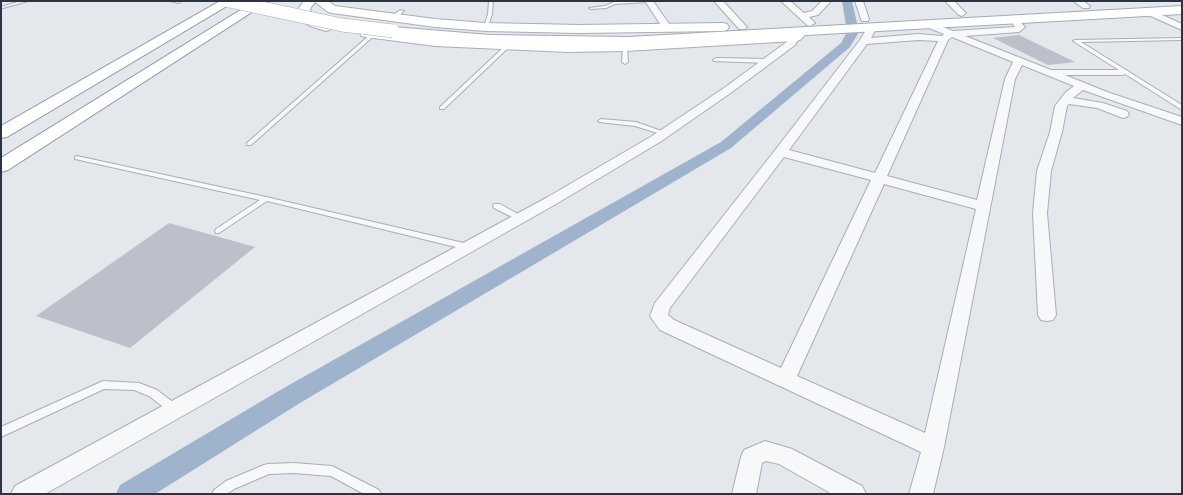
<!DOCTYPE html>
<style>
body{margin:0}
#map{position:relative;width:1183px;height:495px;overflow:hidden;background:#e4e7ec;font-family:Montserrat,sans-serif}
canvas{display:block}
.frame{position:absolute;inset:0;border:2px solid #2b3445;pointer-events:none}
</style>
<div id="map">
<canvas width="1183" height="495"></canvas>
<div class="frame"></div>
</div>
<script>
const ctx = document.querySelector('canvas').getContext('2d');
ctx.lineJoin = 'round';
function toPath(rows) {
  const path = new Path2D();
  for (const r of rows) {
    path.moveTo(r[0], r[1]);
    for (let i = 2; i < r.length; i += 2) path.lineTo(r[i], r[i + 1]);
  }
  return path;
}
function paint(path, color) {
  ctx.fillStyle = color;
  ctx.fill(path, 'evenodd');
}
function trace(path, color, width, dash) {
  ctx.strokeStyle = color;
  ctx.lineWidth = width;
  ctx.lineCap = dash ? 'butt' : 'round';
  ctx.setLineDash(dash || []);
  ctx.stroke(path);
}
const canal = toPath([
 [842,1,852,1,859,32,850,47,731,148,300,403,155,494,116,494,120,485,282,389,721,142,841,43,847,32,842,1]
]);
const building = toPath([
 [1019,35,1075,62,1048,65,993,38],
 [169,223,255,247,130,348,36,316]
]);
const lane = toPath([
 [21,1,28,1,3,8,1,7,21,1],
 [171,1,179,1,180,2,178,3,171,1],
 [489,1,493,1,492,14,488,27,486,28,484,27,488,14,489,1],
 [651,1,649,2,615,4,606,8,591,9,589,8,605,6,614,2,651,1],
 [400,10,404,11,395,19,391,19,391,17,400,10],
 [372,33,376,34,251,145,247,145,247,143,372,33],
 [1182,38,1182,40,1081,42,1182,105,1182,110,1073,41,1075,40,1182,38],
 [506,45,510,46,444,109,440,109,440,107,506,45],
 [623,46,627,47,628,62,625,64,622,62,623,46],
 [716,58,767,59,770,61,767,63,714,61,713,60,716,58],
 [601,119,636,122,667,133,664,135,635,126,599,122,598,121,601,119],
 [77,156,266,197,468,244,472,247,468,250,267,201,219,233,216,233,215,231,216,229,260,200,75,159,75,157,77,156],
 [494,204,500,204,525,218,524,220,518,220,494,208,493,206,494,204],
 [103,381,139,383,157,390,178,406,179,409,178,412,174,413,170,412,149,396,134,390,104,389,1,437,1,427,103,381],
 [294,463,332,466,379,490,381,494,364,494,331,476,294,473,269,474,234,489,227,494,212,494,214,490,226,481,264,465,268,464,294,463]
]);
const street = toPath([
 [645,1,653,1,672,28,670,30,664,30,645,1],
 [714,1,723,1,745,25,747,27,745,29,739,29,714,1],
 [781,1,790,1,804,13,812,11,822,1,831,1,818,15,809,17,815,23,810,26,807,25,781,1],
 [855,1,863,1,869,19,868,21,862,21,861,19,855,1],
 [945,1,954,1,966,13,962,16,959,15,945,1],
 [1073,1,1083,1,1090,6,1089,8,1083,8,1073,1],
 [1149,9,1182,24,1182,30,1146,14,1145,12,1146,10,1149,9],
 [1014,17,1017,18,1025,27,1019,32,965,36,1051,70,1127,70,1128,72,1123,75,1065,75,1107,92,1182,117,1182,125,1083,90,1073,98,1103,103,1127,111,1129,114,1127,117,1123,118,1097,108,1069,104,1067,106,1062,132,1051,171,1047,213,1056,315,1053,320,1047,321,1041,320,1038,315,1033,213,1037,171,1050,132,1055,106,1066,92,1074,86,1022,65,1015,79,944,447,933,494,909,494,921,452,660,330,650,316,655,303,776,149,860,40,869,25,872,24,877,27,871,38,918,34,942,36,944,34,924,26,922,24,924,22,930,22,953,31,1014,27,1015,27,1010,20,1014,17],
 [952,37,1013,62,1005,79,977,200,887,176,948,40,952,37],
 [918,40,938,41,875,173,789,150,867,44,918,40],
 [784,157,871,180,781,368,674,320,668,315,670,308,784,157],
 [884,184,976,209,925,433,797,376,884,184],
 [795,34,800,37,795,45,732,92,660,142,556,204,45,494,11,494,15,486,546,198,652,136,724,88,788,41,792,35,795,34],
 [765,441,792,449,862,486,866,494,832,494,779,464,766,461,762,463,756,494,732,494,741,457,744,450,765,441]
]);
const secondary = toPath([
 [304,1,328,1,335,6,358,9,435,19,486,23,579,25,723,23,727,24,729,27,727,30,723,31,579,33,486,31,435,27,332,13,328,12,315,2,310,9,312,16,330,24,332,27,330,30,326,31,310,26,302,21,298,9,304,1],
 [802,28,807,29,808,32,800,40,795,41,625,51,568,52,435,46,366,37,361,36,360,33,361,30,366,29,435,38,568,44,625,43,792,33,802,28]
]);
const primary = toPath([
 [1182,6,1182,14,628,45,545,45,490,43,393,35,388,34,387,31,388,28,393,27,490,35,628,37,1182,6]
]);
const highway = toPath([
 [220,1,234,1,232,3,7,137,1,138,1,126,220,1],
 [255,1,269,1,8,170,1,172,1,158,255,1]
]);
const primaryBridge = toPath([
 [229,1,342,25,393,31]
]);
paint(canal, '#9fb4cc');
paint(building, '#bbc0ca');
trace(lane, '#a9aeb7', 2);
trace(street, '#a9aeb7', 2);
trace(secondary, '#a9aeb7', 2);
trace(primary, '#a3abb8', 2);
trace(highway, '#8b94a3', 2);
paint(lane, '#f7f8fa');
paint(street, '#f7f8fa');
paint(secondary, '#fff');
paint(primary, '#fff');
paint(highway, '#fff');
trace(primaryBridge, '#a3abb8', 14, []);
trace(primaryBridge, '#fff', 13);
</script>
